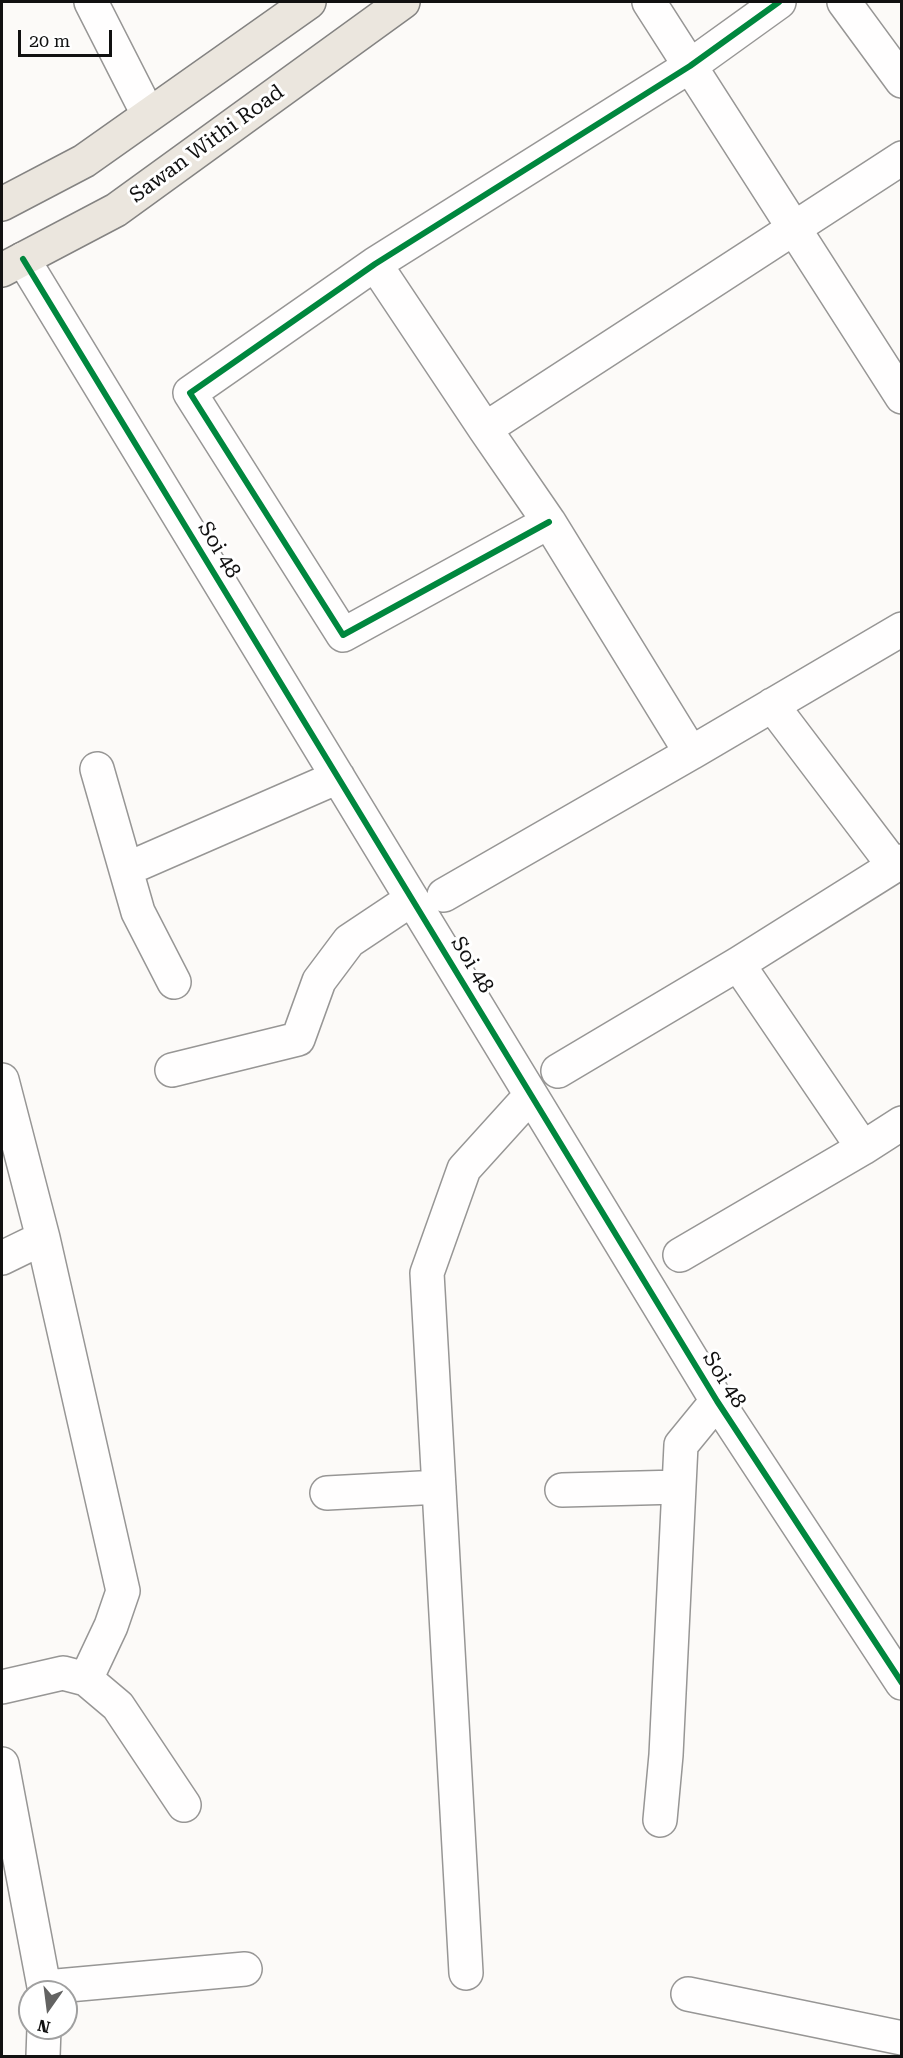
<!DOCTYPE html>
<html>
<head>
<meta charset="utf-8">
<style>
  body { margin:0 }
  #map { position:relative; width:903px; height:2058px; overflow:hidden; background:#fcfaf8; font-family:"Roboto Serif",serif }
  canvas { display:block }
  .frame { position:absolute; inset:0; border:3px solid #111; pointer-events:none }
  .north { position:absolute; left:18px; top:1980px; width:60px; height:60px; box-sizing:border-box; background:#fff; border:2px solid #a0a0a0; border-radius:50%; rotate:194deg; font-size:16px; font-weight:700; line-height:24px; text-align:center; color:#111 }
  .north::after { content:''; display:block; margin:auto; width:21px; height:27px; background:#636362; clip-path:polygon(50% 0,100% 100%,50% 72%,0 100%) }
  .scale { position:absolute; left:18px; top:30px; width:94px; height:27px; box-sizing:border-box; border:3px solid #111; border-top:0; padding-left:8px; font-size:18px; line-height:21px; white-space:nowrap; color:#111; -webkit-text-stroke:4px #fff; paint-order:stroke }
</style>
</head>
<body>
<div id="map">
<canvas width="903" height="2058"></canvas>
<div class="frame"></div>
<div class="north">N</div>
<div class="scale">20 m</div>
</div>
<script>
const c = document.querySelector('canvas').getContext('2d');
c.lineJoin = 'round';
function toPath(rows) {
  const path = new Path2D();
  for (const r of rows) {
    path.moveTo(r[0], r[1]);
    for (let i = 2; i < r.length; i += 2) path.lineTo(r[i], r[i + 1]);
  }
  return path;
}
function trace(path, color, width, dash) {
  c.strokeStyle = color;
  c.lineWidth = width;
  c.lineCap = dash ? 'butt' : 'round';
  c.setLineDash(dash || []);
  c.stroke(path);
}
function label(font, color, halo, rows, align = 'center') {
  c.font = font + ' "Roboto Serif",serif';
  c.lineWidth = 6;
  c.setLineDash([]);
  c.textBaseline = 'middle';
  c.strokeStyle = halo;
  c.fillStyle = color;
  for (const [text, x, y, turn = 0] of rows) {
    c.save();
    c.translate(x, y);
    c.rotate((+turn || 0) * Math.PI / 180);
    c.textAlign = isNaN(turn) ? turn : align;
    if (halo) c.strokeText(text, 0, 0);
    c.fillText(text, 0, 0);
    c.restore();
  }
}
const minor = toPath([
  [91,2,148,114],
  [649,2,902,397],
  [844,2,902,81],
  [23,259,717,1401,902,1683],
  [375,264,485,429,549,522,691,753,444,895],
  [485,429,902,158],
  [549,522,343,635,190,393,375,264,690,66,779,2],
  [772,705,894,866],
  [691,753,902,629],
  [97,769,138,912,174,982],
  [127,869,338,777],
  [738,964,863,1148],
  [172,1070,298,1039,319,981,349,941,412,899],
  [558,1071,738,964,902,861],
  [2,1080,43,1238,123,1591,111,1626,86,1679],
  [680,1255,863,1148,902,1123],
  [2,1258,43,1238],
  [562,1490,679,1487],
  [327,1493,439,1487],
  [2,1687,63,1673,86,1679,118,1706,184,1805],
  [2,1764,45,1992],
  [660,1820,666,1755,681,1445,717,1401],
  [466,1973,427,1273,464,1169,531,1095],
  [46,1987,245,1969],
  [688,1994,902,2038],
  [43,2056,44,2028]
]);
const major = toPath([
  [2,204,84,161,309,2],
  [2,270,116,210,403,2]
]);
trace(minor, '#979695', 36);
trace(major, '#848382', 36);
trace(minor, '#fffefe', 33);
trace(major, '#ebe6de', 33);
trace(toPath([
  [23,259,717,1401,902,1683],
  [549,522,343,635,190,393,375,264,690,66,779,2]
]), '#00873e', 6);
label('21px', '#111', '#fff', [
  ["Sawan Withi Road",207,144,-36],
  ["Soi 48",219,550,59],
  ["Soi 48",472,965,59],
  ["Soi 48",724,1380,58]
]);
</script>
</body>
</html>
